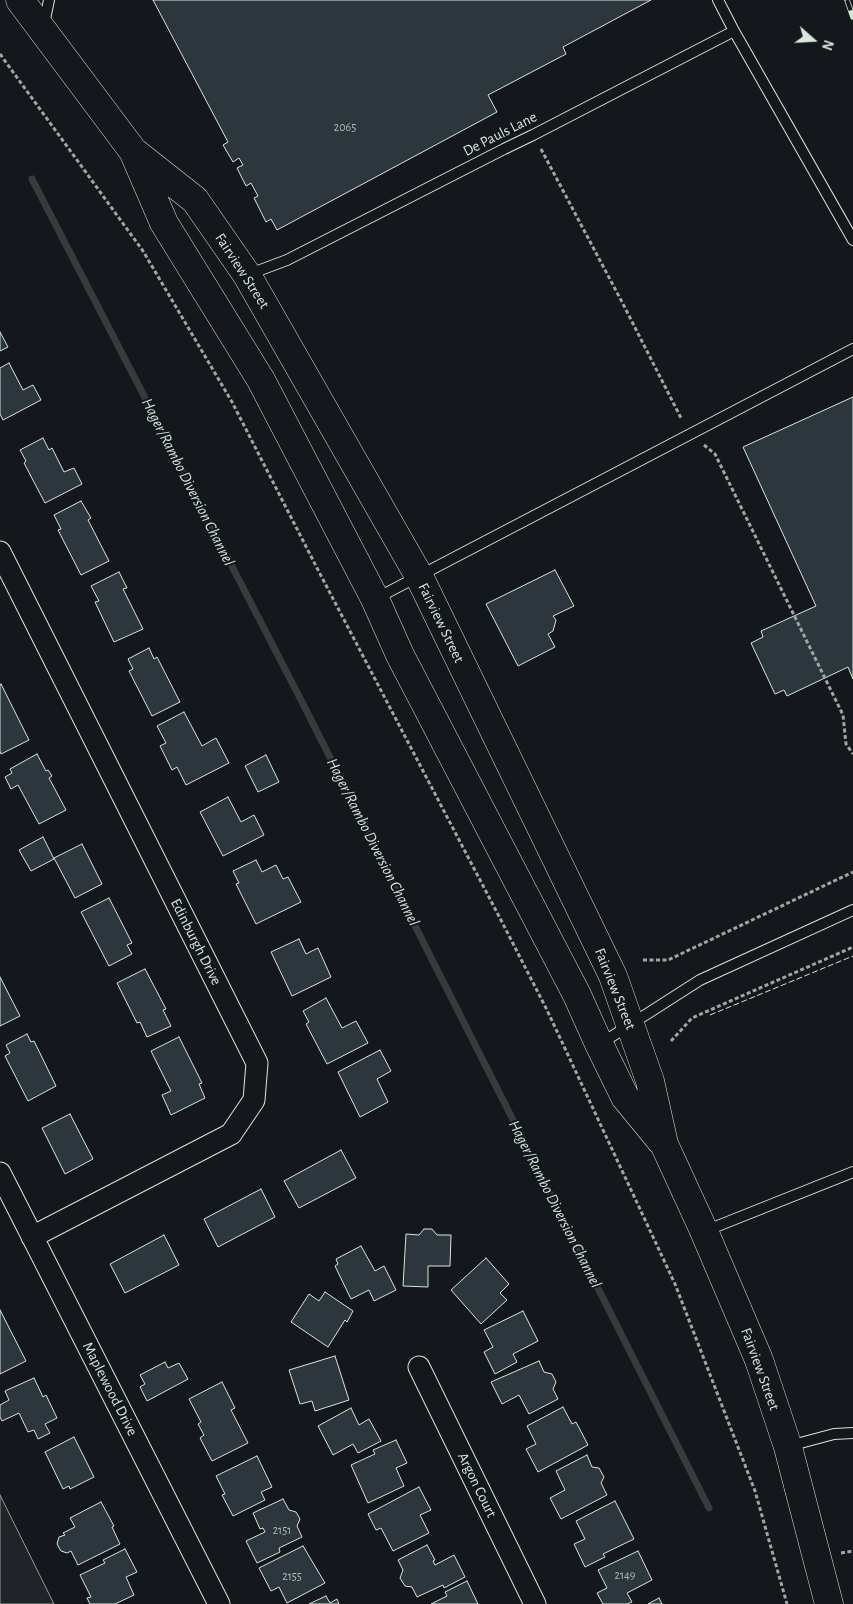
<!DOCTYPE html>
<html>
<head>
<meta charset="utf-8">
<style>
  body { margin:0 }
  #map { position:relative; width:853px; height:1604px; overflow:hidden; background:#14181c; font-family:"Alegreya Sans",sans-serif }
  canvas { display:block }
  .north { position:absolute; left:788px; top:15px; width:50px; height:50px; -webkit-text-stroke:4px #14181c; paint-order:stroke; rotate:109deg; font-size:14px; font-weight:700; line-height:20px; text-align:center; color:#d8e6dc }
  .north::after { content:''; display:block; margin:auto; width:18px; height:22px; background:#d8e6dc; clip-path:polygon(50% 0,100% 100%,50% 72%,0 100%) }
</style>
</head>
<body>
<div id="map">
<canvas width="853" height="1604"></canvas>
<div class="north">N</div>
</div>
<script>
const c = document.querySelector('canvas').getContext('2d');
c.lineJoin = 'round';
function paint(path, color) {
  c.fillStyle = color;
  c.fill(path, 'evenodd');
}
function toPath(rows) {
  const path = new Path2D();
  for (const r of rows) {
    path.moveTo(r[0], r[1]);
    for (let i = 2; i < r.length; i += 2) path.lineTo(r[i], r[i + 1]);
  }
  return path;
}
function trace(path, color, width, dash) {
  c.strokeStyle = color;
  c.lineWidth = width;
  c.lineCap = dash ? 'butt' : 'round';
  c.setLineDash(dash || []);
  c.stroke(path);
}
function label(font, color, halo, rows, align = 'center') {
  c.font = font + ' "Alegreya Sans",sans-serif';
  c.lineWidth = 4;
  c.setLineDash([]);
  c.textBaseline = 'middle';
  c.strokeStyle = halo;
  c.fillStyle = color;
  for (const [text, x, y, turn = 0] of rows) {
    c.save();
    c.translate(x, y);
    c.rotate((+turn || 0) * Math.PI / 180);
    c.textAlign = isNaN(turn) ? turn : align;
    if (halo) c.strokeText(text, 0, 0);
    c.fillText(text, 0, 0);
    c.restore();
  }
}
const green = toPath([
  [0,1495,54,1604,0,1604,0,1495]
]);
paint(green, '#202428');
trace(green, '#939e99', 1);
trace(toPath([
  [32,179,301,700,709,1508]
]), '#363b3e', 7);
const building = toPath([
  [153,0,651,0,563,47,566,54,488,95,497,112,277,230,271,219,266,222,254,198,258,196,251,183,246,186,237,168,243,165,239,158,233,162,223,145,228,142,153,0],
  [0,332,8,347,0,351,0,332],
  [9,363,23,390,33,385,41,400,3,420,0,414,0,368,9,363],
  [853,397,853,679,848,667,787,696,784,690,775,694,751,643,763,637,761,631,816,606,743,447,853,397],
  [43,438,49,450,52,448,64,472,74,468,82,484,45,503,24,463,26,461,20,450,43,438],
  [81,501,91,518,88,520,109,561,81,575,58,530,61,529,54,515,81,501],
  [555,570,574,606,553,616,556,620,553,631,548,634,555,647,518,666,486,604,555,570],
  [119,572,127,588,123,589,143,629,114,642,95,602,99,601,91,586,119,572],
  [149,648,154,659,157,657,180,702,152,716,129,671,133,669,128,659,149,648],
  [1,684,29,740,1,754,0,751,0,685,1,684],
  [184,712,202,746,216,738,229,763,186,785,177,767,172,770,160,746,166,743,157,726,184,712],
  [37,754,46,771,48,770,52,776,49,778,66,810,39,824,18,785,11,789,5,777,12,773,10,769,37,754],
  [266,755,279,782,258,792,245,766,266,755],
  [228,797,241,822,254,815,264,835,223,856,200,812,228,797],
  [43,837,54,859,31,871,19,850,43,837],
  [82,844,102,884,75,898,54,858,82,844],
  [256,860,262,872,276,865,283,879,288,877,301,902,256,924,236,884,239,883,233,871,256,860],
  [109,898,132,943,127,945,132,954,109,966,81,912,109,898],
  [299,939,306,954,318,948,331,977,292,996,271,952,299,939],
  [145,969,166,1009,163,1010,171,1026,147,1037,140,1022,137,1023,117,983,145,969],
  [0,977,20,1016,0,1026,0,977],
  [326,998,342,1028,356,1021,368,1043,327,1064,306,1024,309,1022,303,1011,326,998],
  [27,1034,31,1042,34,1041,56,1086,28,1101,5,1056,10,1053,6,1045,27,1034],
  [179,1037,202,1083,199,1084,205,1098,171,1115,162,1095,171,1091,151,1051,179,1037],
  [380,1050,391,1071,377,1079,388,1102,360,1117,338,1072,380,1050],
  [70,1114,93,1159,65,1174,42,1128,70,1114],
  [341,1150,356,1178,299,1208,284,1181,341,1150],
  [261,1189,275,1217,218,1247,204,1219,261,1189],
  [424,1229,432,1229,437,1235,451,1235,450,1266,428,1266,428,1287,403,1286,406,1234,419,1235,424,1229],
  [164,1235,179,1265,125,1293,110,1264,164,1235],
  [361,1246,375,1271,384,1266,396,1290,374,1301,369,1290,351,1299,335,1266,338,1264,336,1259,361,1246],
  [486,1258,509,1284,500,1293,507,1300,481,1324,451,1290,486,1258],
  [325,1292,353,1311,347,1322,345,1320,328,1347,291,1322,309,1294,319,1301,325,1292],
  [0,1310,26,1361,0,1374,0,1310],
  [523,1311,538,1341,513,1354,517,1362,495,1374,484,1352,493,1347,484,1330,523,1311],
  [335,1356,349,1400,315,1411,312,1401,300,1404,289,1370,335,1356],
  [539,1361,544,1372,552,1374,556,1382,553,1389,558,1399,529,1414,519,1395,502,1404,491,1382,539,1361],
  [165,1362,168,1368,179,1363,188,1379,147,1401,140,1387,145,1384,140,1375,165,1362],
  [34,1378,43,1397,46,1395,57,1418,45,1424,50,1433,38,1439,34,1430,28,1432,19,1413,2,1421,0,1417,0,1405,9,1400,5,1391,34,1378],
  [222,1382,235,1408,231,1410,248,1443,212,1461,200,1438,204,1435,198,1424,201,1422,189,1399,222,1382],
  [563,1407,572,1424,576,1422,588,1445,538,1472,526,1449,536,1444,527,1426,563,1407],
  [351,1408,359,1425,369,1419,381,1441,358,1453,353,1444,333,1455,318,1426,351,1408],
  [74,1437,94,1477,70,1489,69,1486,63,1489,45,1452,74,1437],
  [396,1440,407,1463,396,1468,404,1486,368,1503,351,1465,375,1454,373,1450,396,1440],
  [587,1455,592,1467,599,1468,604,1477,601,1483,607,1495,561,1519,550,1498,565,1490,556,1471,587,1455],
  [257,1456,272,1487,261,1492,265,1500,233,1516,222,1495,225,1494,216,1476,257,1456],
  [419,1487,431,1510,420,1515,429,1533,393,1551,381,1528,376,1530,368,1514,419,1487],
  [283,1499,289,1510,296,1512,300,1519,297,1526,302,1537,279,1548,280,1552,257,1563,246,1541,265,1532,263,1528,260,1529,253,1513,283,1499],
  [615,1501,634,1539,603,1554,605,1557,585,1567,574,1544,585,1539,576,1521,615,1501],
  [101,1502,114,1526,112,1527,120,1544,78,1565,71,1551,67,1553,61,1551,57,1544,59,1537,65,1535,63,1533,75,1527,70,1518,101,1502],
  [427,1545,435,1560,433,1561,435,1565,454,1555,465,1577,444,1588,443,1585,417,1597,412,1587,405,1586,400,1578,403,1570,398,1560,427,1545],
  [303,1546,325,1583,287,1603,279,1587,271,1591,259,1568,303,1546],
  [125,1549,137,1572,126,1577,134,1595,115,1604,90,1604,87,1598,91,1597,80,1575,105,1563,103,1560,125,1549],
  [638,1551,652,1580,627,1593,632,1602,627,1604,603,1604,597,1593,607,1588,598,1570,638,1551],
  [467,1581,478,1604,431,1604,447,1596,445,1592,467,1581],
  [326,1596,330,1603,337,1599,339,1604,309,1604,326,1596],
  [659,1598,662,1604,648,1604,659,1598]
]);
paint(building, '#2c363c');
trace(building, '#d8e6dc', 1);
const service = toPath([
  [44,24,49,0],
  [734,31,853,240],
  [247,275,287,260,504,149,533,135,734,31,718,0],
  [375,599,853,349],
  [600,1044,700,980,853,910],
  [705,1231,853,1172],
  [789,1446,834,1434,853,1433]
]);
const minor = toPath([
  [0,552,257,1063,254,1100,231,1134,32,1237],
  [0,1173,219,1604],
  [419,1367,535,1604]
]);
const secondary = toPath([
  [20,0,133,151,164,223,261,380,375,599,400,655,577,995,599,1044,625,1097,661,1141],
  [133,151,195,200,247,275,419,576,613,976,650,1081,664,1144,704,1231,759,1360,788,1447,829,1604]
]);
trace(service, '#d8e6dc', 12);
trace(minor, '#d8e6dc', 23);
trace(secondary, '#d8e6dc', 29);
trace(toPath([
  [0,54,143,251,232,402,317,568,503,924,547,1010,675,1284,755,1491,787,1604],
  [541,149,622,302,682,420],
  [704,445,715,454,843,715,846,744,853,754],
  [643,960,668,960,853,872],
  [671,1041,692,1018,853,947],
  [841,1553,853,1551]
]), '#9da8a2', 3, [4, 2.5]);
trace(service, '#14181c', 10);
trace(minor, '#14181c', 21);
trace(secondary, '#14181c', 28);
const rail = toPath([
  [847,0,853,17]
]);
trace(rail, '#d8e6dc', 5.5);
trace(rail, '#14181c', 4, [11]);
trace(toPath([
  [710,1015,853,956]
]), '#d8e6dc', 1, [6, 2.5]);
label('12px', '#adbab4', null, [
  ["2065",345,127],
  ["2151",282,1530],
  ["2149",625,1575],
  ["2155",292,1576]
]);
label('15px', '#d8e6dc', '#14181c', [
  ["De Pauls Lane",500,134,-27],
  ["Fairview Street",242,271,57],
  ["Fairview Street",441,623,64],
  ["Edinburgh Drive",196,942,63],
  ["Fairview Street",615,989,68],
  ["Fairview Street",760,1369,70],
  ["Maplewood Drive",110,1389,63],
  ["Argon Court",477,1485,64]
]);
label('italic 16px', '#d8e6dc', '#14181c', [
  ["Hager/Rambo Diversion Channel",188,482,63],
  ["Hager/Rambo Diversion Channel",373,842,63],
  ["Hager/Rambo Diversion Channel",555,1204,63]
]);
</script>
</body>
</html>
